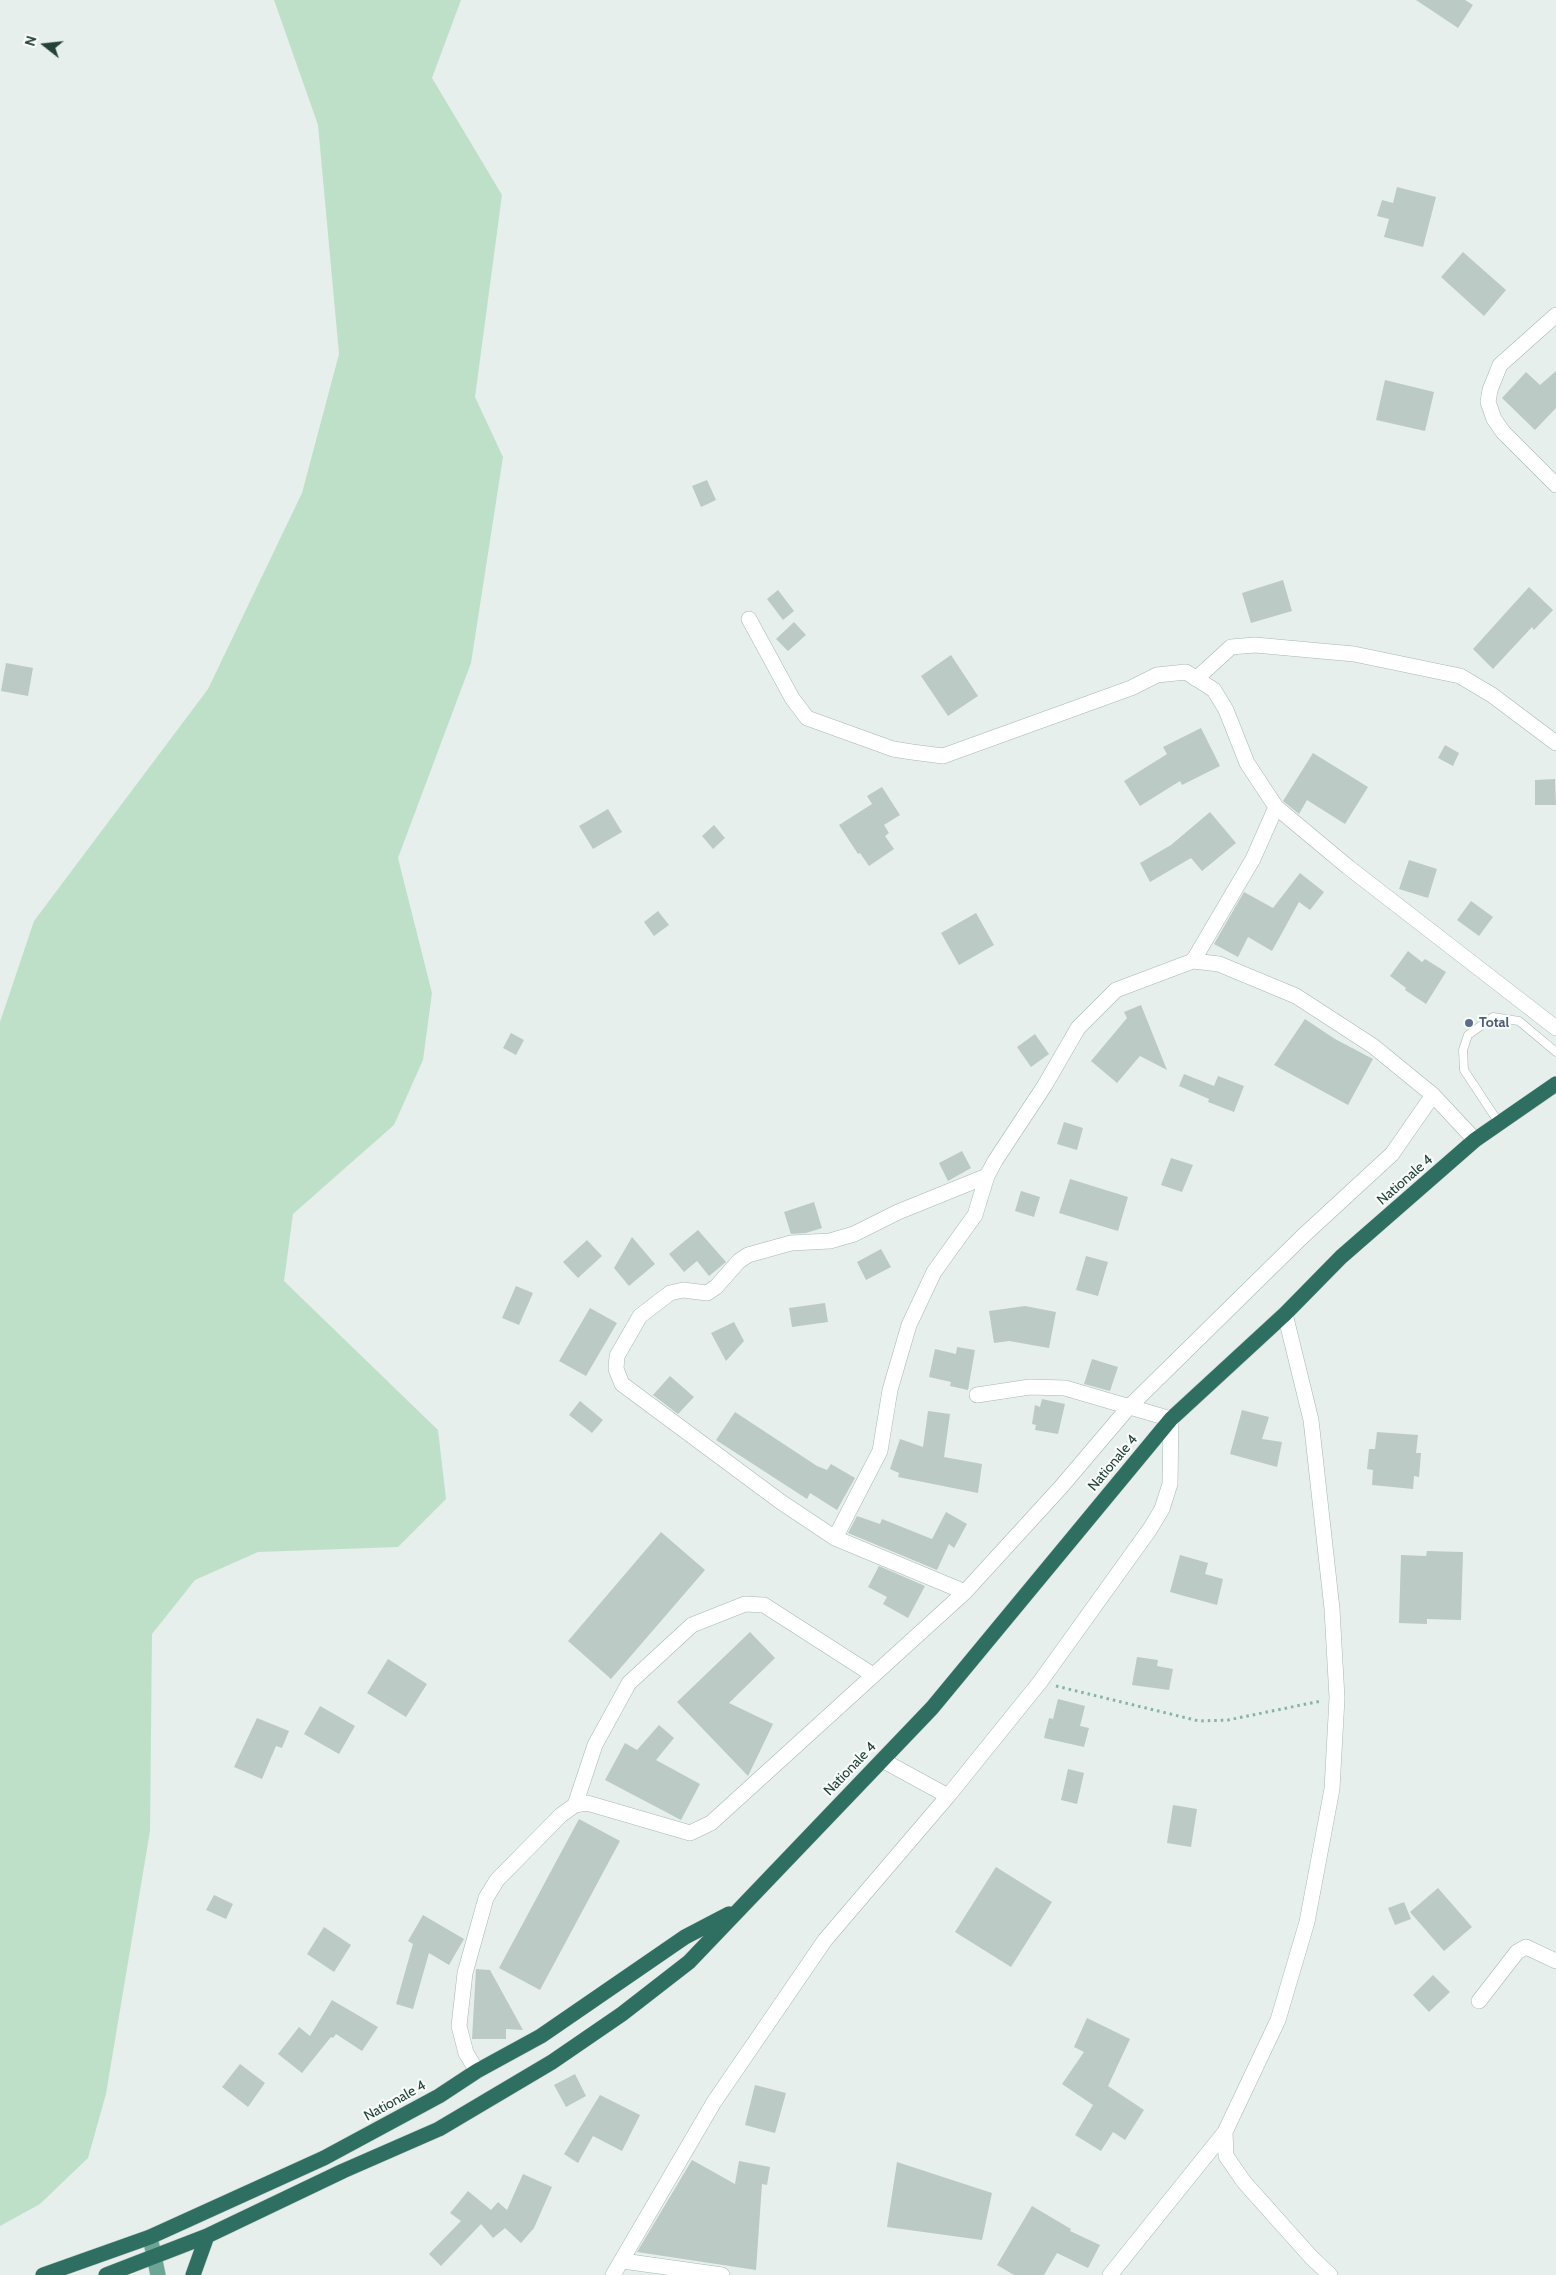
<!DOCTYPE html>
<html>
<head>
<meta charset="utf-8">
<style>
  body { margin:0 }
  #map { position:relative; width:1556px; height:2275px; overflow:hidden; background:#e6efeb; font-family:Cabin,sans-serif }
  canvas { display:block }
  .north { position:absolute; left:20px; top:20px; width:50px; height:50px; -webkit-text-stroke:4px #f7fbf9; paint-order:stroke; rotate:286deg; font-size:14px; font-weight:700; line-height:20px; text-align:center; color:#24423a }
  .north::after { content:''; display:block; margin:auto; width:18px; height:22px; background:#24423a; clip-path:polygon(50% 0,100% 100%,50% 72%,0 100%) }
</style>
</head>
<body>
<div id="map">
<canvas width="1556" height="2275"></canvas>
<div class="north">N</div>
</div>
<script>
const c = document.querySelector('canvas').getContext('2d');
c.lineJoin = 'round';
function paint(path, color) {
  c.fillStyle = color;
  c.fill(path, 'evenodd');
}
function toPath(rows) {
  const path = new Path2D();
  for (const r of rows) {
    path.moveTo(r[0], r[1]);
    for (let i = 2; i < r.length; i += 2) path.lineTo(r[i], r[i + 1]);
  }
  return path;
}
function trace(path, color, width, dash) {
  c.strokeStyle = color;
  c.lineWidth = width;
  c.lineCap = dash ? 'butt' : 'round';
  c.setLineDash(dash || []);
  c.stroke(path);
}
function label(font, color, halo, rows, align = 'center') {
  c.font = font + ' Cabin,sans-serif';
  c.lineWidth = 4.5;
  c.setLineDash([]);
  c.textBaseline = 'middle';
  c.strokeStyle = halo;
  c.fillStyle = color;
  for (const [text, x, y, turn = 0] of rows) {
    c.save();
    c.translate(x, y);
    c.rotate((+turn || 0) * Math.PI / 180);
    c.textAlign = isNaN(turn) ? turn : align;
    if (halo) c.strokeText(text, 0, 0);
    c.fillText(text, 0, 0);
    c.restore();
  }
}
paint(toPath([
  [274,0,461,0,432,78,502,195,475,397,503,457,471,663,398,858,432,993,423,1060,394,1125,293,1214,284,1281,438,1430,446,1499,398,1547,258,1552,195,1580,152,1634,150,1831,106,2094,88,2158,40,2204,0,2226,0,1022,34,921,208,689,302,493,339,354,318,125]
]), '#bfe0c8');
paint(toPath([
  [1416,0,1465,0,1473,5,1458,28],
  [1397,187,1436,197,1423,247,1384,237,1389,219,1377,216,1382,200,1393,203],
  [1463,252,1506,290,1484,316,1441,277],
  [1556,371,1556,408,1535,430,1502,398,1526,372,1540,385],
  [1385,380,1434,392,1425,431,1376,420],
  [707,480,716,500,701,507,692,486],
  [1283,580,1292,611,1251,623,1242,593],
  [1529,587,1553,610,1534,630,1532,627,1493,669,1473,649],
  [778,590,794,611,783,620,767,599],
  [794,622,806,635,788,651,776,639],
  [951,655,978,696,948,716,921,676],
  [6,663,33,668,28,696,1,691],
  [1201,728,1220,766,1182,785,1180,781,1140,806,1124,781,1167,754,1163,747],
  [1445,745,1459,753,1453,766,1438,758],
  [1313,753,1368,787,1345,824,1307,800,1299,814,1283,801],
  [1555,779,1556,805,1535,805,1535,780],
  [882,787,900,815,884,825,889,833,885,836,894,849,869,866,860,853,858,854,839,825,872,804,867,796],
  [608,809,622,832,593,849,579,826],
  [1210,812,1236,843,1202,871,1191,858,1150,882,1140,863,1171,845],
  [714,825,725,838,713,849,702,836],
  [1409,860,1437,869,1428,898,1399,889],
  [1300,873,1324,892,1310,910,1299,902,1272,951,1248,937,1238,957,1214,944,1244,892,1273,908],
  [1471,901,1493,917,1479,936,1457,920],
  [658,911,669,925,654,936,644,922],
  [976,913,994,945,959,965,941,933],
  [1408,951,1422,962,1425,959,1446,972,1426,1004,1405,990,1406,988,1390,976],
  [1141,1005,1167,1070,1140,1056,1117,1083,1091,1061,1127,1018,1124,1012],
  [1305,1019,1335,1039,1373,1059,1348,1105,1274,1065],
  [511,1033,524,1040,516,1055,503,1048],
  [1035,1034,1049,1054,1031,1067,1017,1047],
  [1184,1074,1214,1086,1218,1076,1244,1086,1234,1112,1208,1102,1209,1099,1179,1086],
  [1064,1122,1083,1128,1077,1150,1057,1144],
  [962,1151,971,1168,948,1181,939,1163],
  [1171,1158,1193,1165,1182,1192,1161,1185],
  [1070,1179,1128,1197,1118,1231,1059,1213],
  [1021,1191,1040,1197,1034,1217,1015,1211],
  [814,1202,822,1228,806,1233,791,1234,784,1212],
  [698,1230,726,1262,709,1276,697,1261,684,1272,669,1254],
  [632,1237,655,1264,629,1286,614,1268],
  [587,1240,602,1256,578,1278,563,1262],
  [881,1249,891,1267,866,1280,857,1262],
  [1086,1256,1108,1262,1098,1296,1076,1290],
  [516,1286,533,1293,519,1325,502,1318],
  [825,1303,828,1322,792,1327,789,1308],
  [1025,1306,1056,1312,1049,1348,1009,1341,994,1343,989,1311],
  [590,1308,617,1323,586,1376,559,1361],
  [734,1322,744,1341,726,1361,711,1333],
  [957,1347,975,1350,968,1390,950,1386,951,1382,929,1377,935,1349,956,1354],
  [1092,1359,1118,1367,1110,1391,1084,1384],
  [670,1376,694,1397,678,1414,653,1395],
  [1042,1399,1065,1404,1058,1434,1035,1430,1036,1425,1032,1424,1035,1405,1040,1407],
  [580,1401,603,1420,592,1433,569,1415],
  [1242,1410,1269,1417,1262,1439,1282,1442,1277,1467,1230,1454],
  [928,1411,950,1414,944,1457,982,1464,978,1493,898,1477,899,1473,890,1469,900,1439,923,1447],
  [735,1412,817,1466,827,1470,831,1464,855,1478,837,1510,810,1493,807,1499,716,1440],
  [1377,1432,1418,1435,1416,1453,1421,1453,1419,1477,1414,1476,1413,1489,1372,1485,1373,1470,1367,1469,1369,1449,1375,1449],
  [946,1512,967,1524,954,1548,949,1544,937,1570,848,1533,857,1516,880,1524,882,1519,932,1539],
  [661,1532,705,1570,611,1679,568,1641],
  [1427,1551,1463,1552,1461,1620,1427,1619,1427,1624,1399,1623,1401,1555,1426,1556],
  [1180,1555,1208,1563,1205,1574,1223,1579,1217,1605,1170,1592],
  [879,1566,925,1586,908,1618,883,1604,887,1597,868,1587],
  [750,1632,775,1658,729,1703,773,1724,748,1776,677,1702],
  [1137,1657,1158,1660,1157,1666,1173,1669,1169,1690,1132,1685],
  [388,1659,427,1684,406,1717,367,1693],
  [1058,1699,1085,1706,1080,1726,1089,1728,1084,1747,1044,1738,1049,1718,1053,1719],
  [320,1706,355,1726,339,1754,304,1734],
  [257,1718,289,1731,282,1748,276,1746,262,1779,234,1767],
  [659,1725,674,1738,656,1760,700,1784,681,1820,605,1780,625,1743,637,1750],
  [1068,1769,1084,1773,1077,1804,1061,1800],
  [1173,1805,1197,1809,1191,1847,1167,1843],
  [579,1819,620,1841,540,1990,499,1968],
  [996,1867,1052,1902,1011,1967,955,1932],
  [1438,1888,1472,1927,1444,1951,1410,1912],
  [214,1895,233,1904,226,1919,206,1910],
  [1404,1902,1411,1919,1395,1925,1388,1908],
  [423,1915,464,1939,449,1965,429,1953,413,2009,396,2004,413,1944,408,1941],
  [324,1927,351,1945,334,1972,307,1954],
  [476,1969,490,1970,523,2030,506,2029,506,2039,472,2039],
  [1433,1975,1450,1992,1429,2012,1413,1995],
  [332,2000,378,2027,362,2051,336,2034,333,2038,331,2037,302,2073,278,2054,299,2027,310,2036],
  [1087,2018,1130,2039,1108,2086,1144,2110,1125,2140,1113,2132,1101,2151,1075,2135,1093,2105,1062,2084,1084,2052,1074,2047],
  [240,2064,265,2083,248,2107,222,2087],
  [575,2074,586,2096,566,2107,554,2085],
  [755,2085,786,2093,775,2133,745,2125],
  [600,2095,640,2115,622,2151,593,2136,578,2163,564,2154],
  [692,2160,735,2184,739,2161,770,2167,767,2185,762,2184,756,2270,637,2252],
  [897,2162,992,2193,982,2240,887,2227],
  [523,2174,552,2187,534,2228,521,2243,505,2228,493,2238,481,2224,441,2266,429,2254,461,2221,450,2213,468,2191,491,2210,498,2202,507,2210],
  [1032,2206,1071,2229,1070,2231,1100,2245,1088,2268,1057,2253,1044,2275,1014,2275,997,2265]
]), '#bbcac4');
const lane = toPath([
  [1499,1123,1464,1070,1463,1050,1468,1035,1493,1017,1519,1021,1556,1052]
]);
const street = toPath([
  [1556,315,1500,365,1490,390,1488,402,1494,419,1503,432,1556,485],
  [749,619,792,698,807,718,893,749,912,752,943,756,1131,688,1157,675,1186,672,1214,690,1226,710,1247,763,1276,807,1348,867,1556,1028],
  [1196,679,1231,647,1255,645,1354,654,1460,676,1492,695,1556,743],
  [1193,961,1253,859,1276,807],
  [1285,1314,1311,1420,1332,1609,1337,1698,1332,1789,1307,1922,1278,2020,1225,2132,1226,2156,1244,2182,1311,2257,1330,2275],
  [835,1538,880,1451,890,1390,909,1325,934,1272,975,1215,987,1176,995,1161,1045,1085,1078,1028,1116,990,1193,961,1219,964,1296,996,1373,1046,1433,1095,1475,1140],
  [965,1592,835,1538,781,1502,622,1384,616,1369,617,1356,640,1316,670,1293,683,1290,707,1293,716,1287,739,1261,748,1255,791,1243,830,1241,854,1234,898,1212,987,1176],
  [882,1760,948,1796],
  [575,1805,595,1745,629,1683,692,1625,745,1604,764,1605,873,1675],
  [1479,2001,1517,1952,1526,1947,1556,1961],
  [477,2071,466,2053,459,2026,465,1973,486,1898,497,1880,561,1815,575,1805,587,1803,690,1833,711,1823,965,1592,1061,1487,1129,1407,1303,1236,1392,1154,1433,1095],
  [623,2261,722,2275],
  [613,2275,714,2102,825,1940,948,1796,1040,1682,1150,1529,1162,1509,1170,1484,1171,1419,1065,1388,1030,1387,977,1395],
  [1110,2275,1225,2132]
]);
const primary = toPath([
  [150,2237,158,2275]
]);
const highway = toPath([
  [43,2275,150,2237,324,2158,439,2096,477,2071,541,2036,685,1937,729,1914],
  [106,2275,207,2236,343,2171,439,2129,552,2062,622,2014,689,1962,932,1708,1171,1419,1285,1314,1341,1257,1475,1140,1556,1084],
  [193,2275,207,2236]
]);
trace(lane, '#a8b8b2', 9);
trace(street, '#a8b8b2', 16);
trace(primary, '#c2cac8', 16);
trace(highway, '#c2cac8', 16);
trace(toPath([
  [1056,1686,1199,1721,1228,1720,1321,1701]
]), '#86b3a5', 3, [2.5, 4]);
trace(lane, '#fff', 8);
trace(street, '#fff', 15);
trace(primary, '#6aa596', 15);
trace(highway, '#2f6f62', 15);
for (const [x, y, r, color] of [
  [1469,1023,5,"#5c6f8a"]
]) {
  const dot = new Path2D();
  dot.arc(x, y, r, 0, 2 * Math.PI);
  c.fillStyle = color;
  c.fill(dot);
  trace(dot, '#f7fbf9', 2);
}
label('bold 14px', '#4e5e75', '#f7fbf9', [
  ["Total",1479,1023]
], 'left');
label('14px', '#24423a', '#f7fbf9', [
  ["Nationale 4",1405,1180,-41],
  ["Nationale 4",1113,1463,-50],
  ["Nationale 4",850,1769,-46],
  ["Nationale 4",395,2101,-29]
]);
</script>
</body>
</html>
